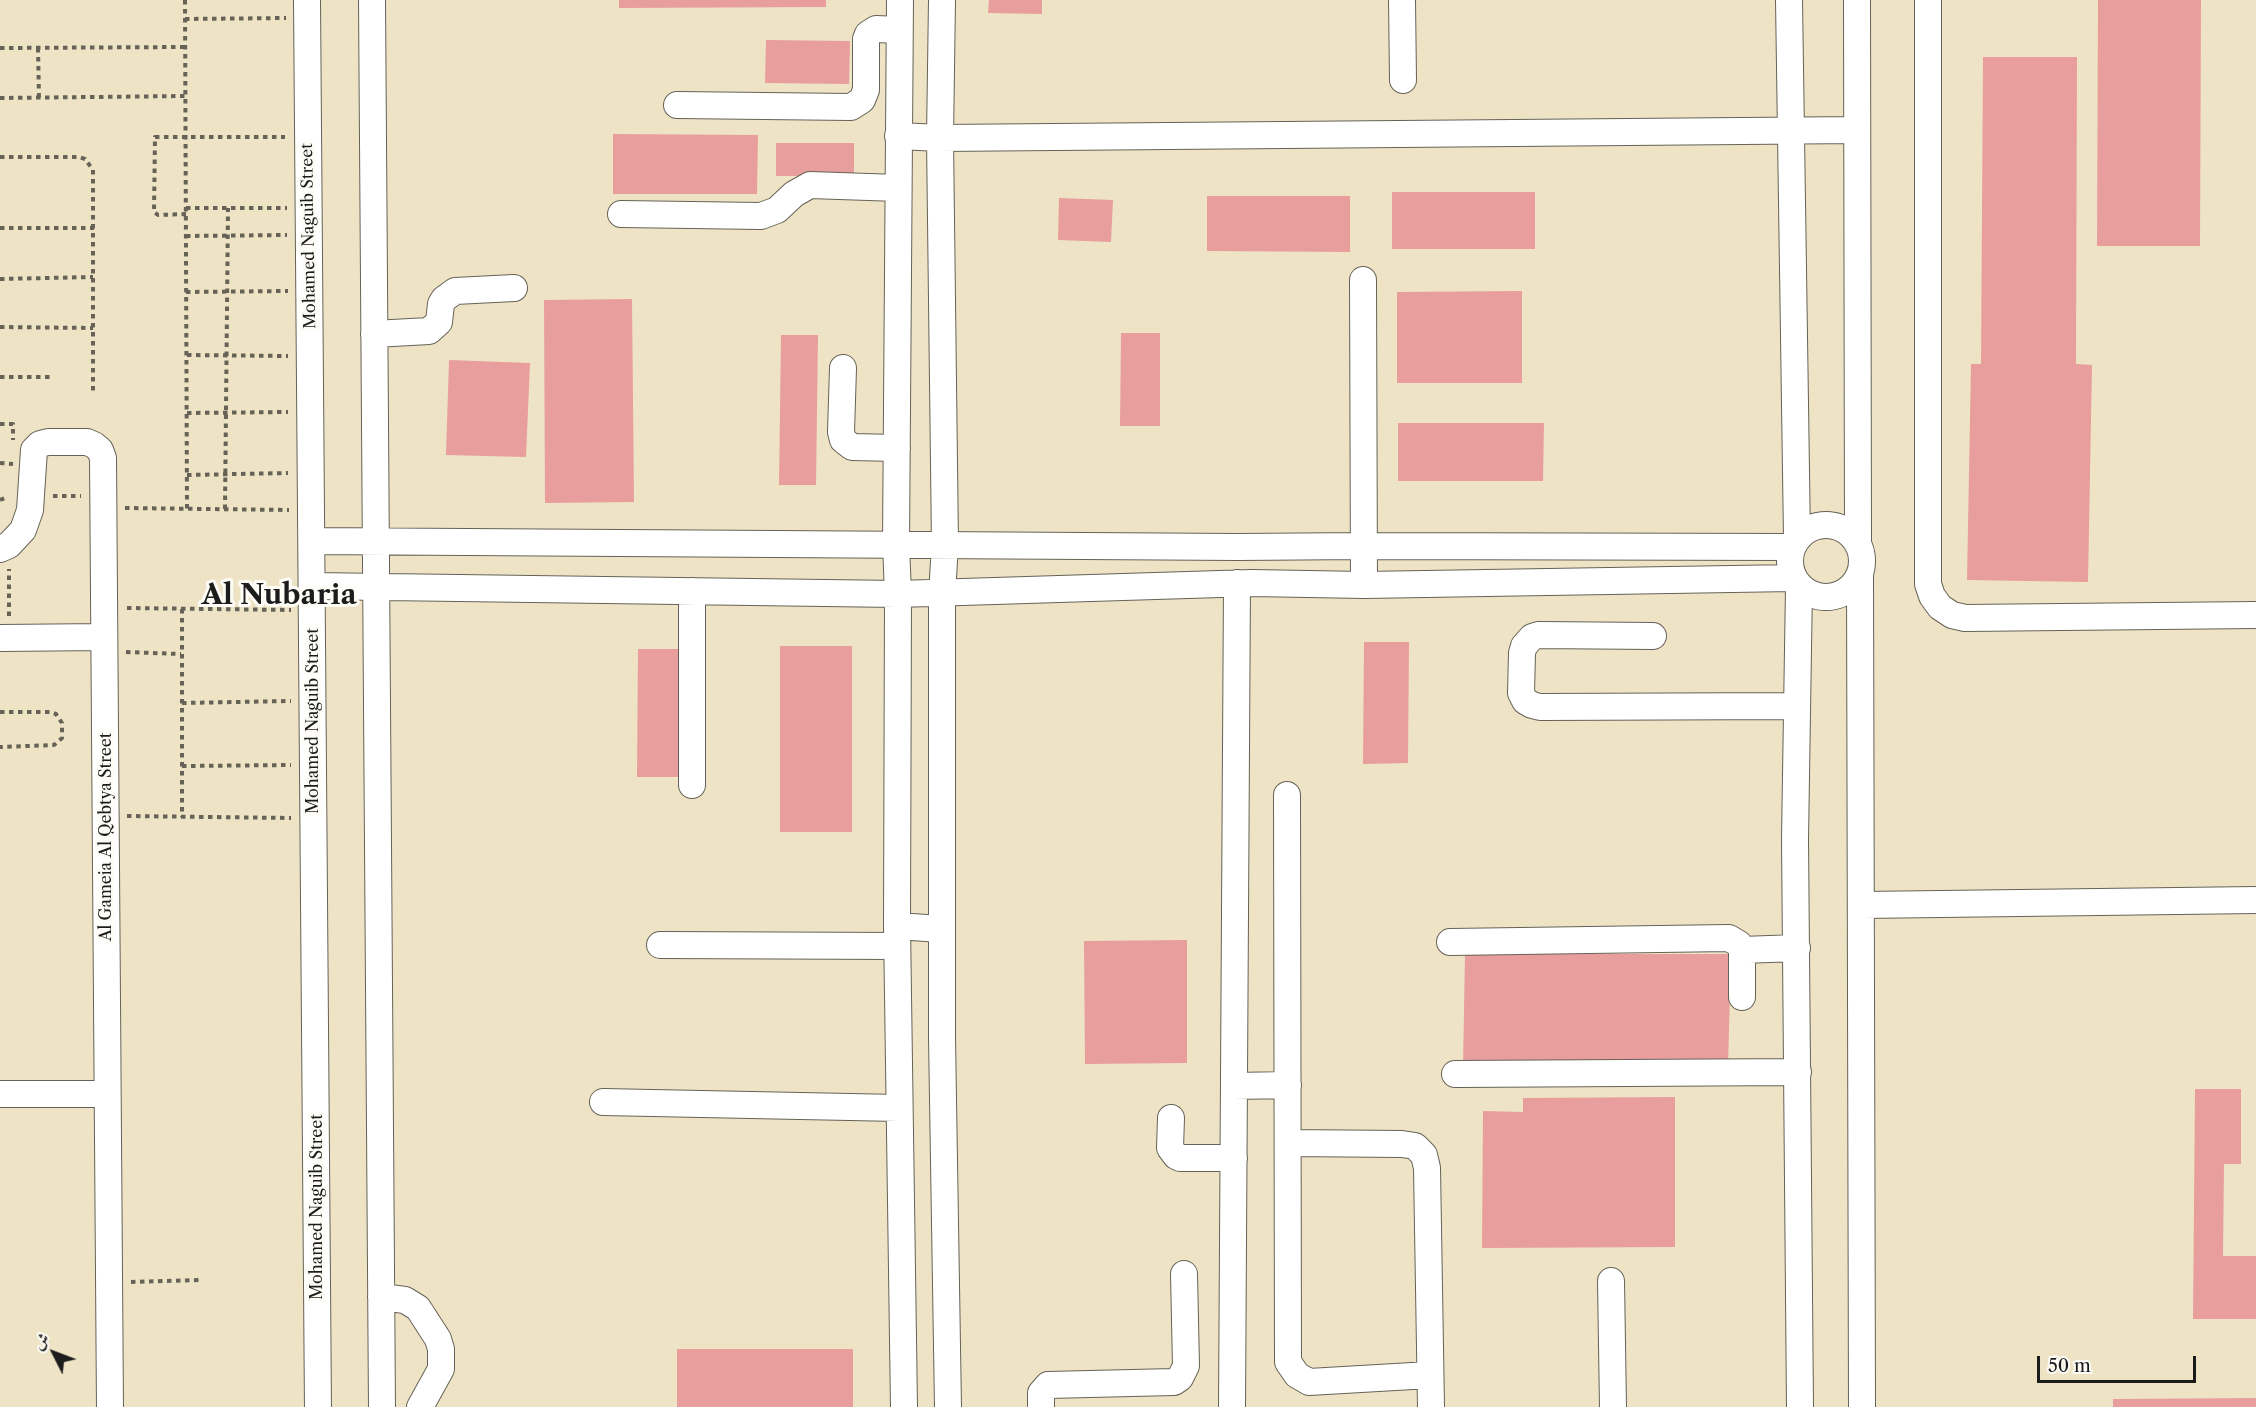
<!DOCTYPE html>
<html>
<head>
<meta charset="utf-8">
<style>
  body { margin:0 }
  #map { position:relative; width:2256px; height:1407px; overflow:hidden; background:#eee4c5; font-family:"Libre Caslon Text",Amiri,serif }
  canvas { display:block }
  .north { position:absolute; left:24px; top:1323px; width:60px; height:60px; -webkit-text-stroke:4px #fdfcf7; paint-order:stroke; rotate:312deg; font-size:16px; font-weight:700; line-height:24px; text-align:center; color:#1c1c1c }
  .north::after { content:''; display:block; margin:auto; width:21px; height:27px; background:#1c1c1c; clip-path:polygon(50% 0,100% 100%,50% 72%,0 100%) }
  .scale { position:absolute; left:2037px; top:1356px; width:159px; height:27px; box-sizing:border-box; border:3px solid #1c1c1c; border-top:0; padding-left:8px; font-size:18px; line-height:21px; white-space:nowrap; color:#1c1c1c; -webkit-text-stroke:4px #fdfcf7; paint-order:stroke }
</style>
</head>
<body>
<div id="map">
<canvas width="2256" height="1407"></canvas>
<div class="north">ش</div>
<div class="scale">50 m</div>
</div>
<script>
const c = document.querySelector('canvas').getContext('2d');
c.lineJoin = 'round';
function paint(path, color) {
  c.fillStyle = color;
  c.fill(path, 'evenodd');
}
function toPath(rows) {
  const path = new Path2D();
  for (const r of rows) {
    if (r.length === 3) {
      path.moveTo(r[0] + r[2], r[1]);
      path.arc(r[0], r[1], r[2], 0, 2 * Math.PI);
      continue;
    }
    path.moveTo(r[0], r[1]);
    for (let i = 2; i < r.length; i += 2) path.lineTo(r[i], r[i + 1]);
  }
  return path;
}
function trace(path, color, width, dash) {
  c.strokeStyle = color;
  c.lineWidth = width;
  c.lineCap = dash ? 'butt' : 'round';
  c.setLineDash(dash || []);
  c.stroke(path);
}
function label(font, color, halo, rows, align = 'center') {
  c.font = font + ' "Libre Caslon Text",serif';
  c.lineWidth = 6;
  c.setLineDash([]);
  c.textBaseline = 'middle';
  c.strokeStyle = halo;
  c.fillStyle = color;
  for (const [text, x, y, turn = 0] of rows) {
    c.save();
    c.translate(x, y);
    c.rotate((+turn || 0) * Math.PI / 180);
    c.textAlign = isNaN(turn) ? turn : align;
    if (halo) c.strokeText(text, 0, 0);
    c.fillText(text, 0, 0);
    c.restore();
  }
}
paint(toPath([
  [619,0,826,0,826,7,619,8],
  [989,0,1042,0,1042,14,988,13],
  [2098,0,2201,0,2200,246,2097,246],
  [766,40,850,41,849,84,765,83],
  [1983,57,2077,57,2076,364,2092,365,2088,582,1967,580,1971,364,1981,364],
  [613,134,758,135,757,194,613,194],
  [776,143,854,143,854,176,776,176],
  [1392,192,1535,192,1535,249,1392,249],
  [1207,196,1350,196,1350,252,1207,251],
  [1059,198,1113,200,1111,242,1058,240],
  [1522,291,1522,383,1397,383,1397,292],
  [632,299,634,502,545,503,544,300],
  [1121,333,1160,333,1160,426,1120,426],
  [781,335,818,335,816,485,779,485],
  [449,360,530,363,526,457,446,455],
  [1398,423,1544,423,1543,481,1398,481],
  [1364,642,1409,642,1408,763,1363,764],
  [780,646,852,646,852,832,780,832],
  [638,649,678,649,678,777,637,777],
  [1187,940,1187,1063,1085,1064,1084,941],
  [1465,954,1731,954,1728,1066,1463,1067],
  [2195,1089,2241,1089,2241,1164,2224,1164,2223,1256,2256,1256,2256,1319,2193,1319],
  [1675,1097,1675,1247,1482,1248,1483,1111,1523,1112,1523,1098],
  [677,1349,853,1349,853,1407,677,1407],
  [2256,1398,2256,1407,2113,1407,2113,1399]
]), '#e89e9d');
const minor = toPath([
  [307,0,318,1407],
  [372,0,382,1407],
  [900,0,896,544,898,594,897,926,904,1407],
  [942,0,940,138,945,545,942,594,942,1037,948,1407],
  [1402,0,1403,80],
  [1789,0,1797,538],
  [1857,0,1858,545],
  [1928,0,1928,584,1932,596,1940,607,1952,615,1965,618,2256,615],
  [677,105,851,107,862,100,866,90,866,39,868,34,876,29,899,30],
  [898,136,940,138,1857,130],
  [621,214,761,216,777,210,794,194,810,185,898,188],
  [1363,280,1364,585],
  [374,334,429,331,439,322,441,304,444,299,455,291,514,288],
  [843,368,841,432,843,440,852,447,897,448],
  [1826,561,36],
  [312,541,1238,547,1363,546,1792,547],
  [0,549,9,545,23,530,30,510,34,450,40,444,48,442,87,442,94,445,100,450,103,458,110,1407],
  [1860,575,1862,1407],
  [312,586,898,594,1252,583,1364,585,1793,578],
  [1799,586,1795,839,1800,1407],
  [692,591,692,785],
  [1653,636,1538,635,1532,637,1524,646,1522,653,1521,693,1525,701,1532,705,1540,707,1796,706],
  [0,638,104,637],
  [1287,795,1288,1362,1297,1375,1309,1382,1430,1375],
  [1862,905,2256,900],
  [897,926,941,929],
  [1450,942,1729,938,1739,944,1742,950,1742,997],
  [660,945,897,946],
  [1742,950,1797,948],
  [1455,1074,1798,1072],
  [1234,1086,1288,1085],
  [0,1094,107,1094],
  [603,1102,899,1108],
  [1171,1118,1170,1148,1176,1156,1180,1158,1234,1158],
  [1288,1143,1402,1144,1415,1146,1424,1155,1427,1168,1431,1407],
  [1611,1281,1613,1407],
  [381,1297,405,1300,418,1308,438,1339,441,1349,441,1369,420,1407],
  [1041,1407,1041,1393,1048,1385,1174,1382,1180,1378,1186,1366,1184,1274],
  [1232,1407,1237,583]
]);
trace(minor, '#666257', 28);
trace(toPath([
  [185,0,187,509],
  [185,19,286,18],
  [0,48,185,47],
  [38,48,39,98],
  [0,98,185,96],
  [0,157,79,157,85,159,93,170,93,395],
  [186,208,287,208],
  [186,214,158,215,154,212,155,137,285,137],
  [0,228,94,228],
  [186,236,287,235],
  [0,279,93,277],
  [186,292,288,291],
  [0,327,93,328],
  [187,355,288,356],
  [0,377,51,377],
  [187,413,288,412],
  [0,424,13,424,13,440],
  [0,463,13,464],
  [187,475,288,473],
  [53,496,81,496],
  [0,500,8,497],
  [125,508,289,510],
  [225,509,228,208],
  [127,608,291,610],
  [182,609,182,817],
  [9,616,9,569],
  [126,652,181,654],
  [182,703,291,701],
  [0,712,50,712,56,714,62,723,62,738,54,745,0,747],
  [182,766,291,765],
  [127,816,291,818],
  [131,1282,200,1280]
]), '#666257', 4, [4.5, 4.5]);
trace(minor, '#fff', 26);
label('16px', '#1c1c1c', '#fdfcf7', [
  ["Mohamed Naguib Street",309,236,-91],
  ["Mohamed Naguib Street",313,721,-90],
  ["Al Gameia Al Qebtya Street",106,837,-90],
  ["Mohamed Naguib Street",317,1207,-90]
]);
label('bold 28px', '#1c1c1c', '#fdfcf7', [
  ["Al Nubaria",279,596]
]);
</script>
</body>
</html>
